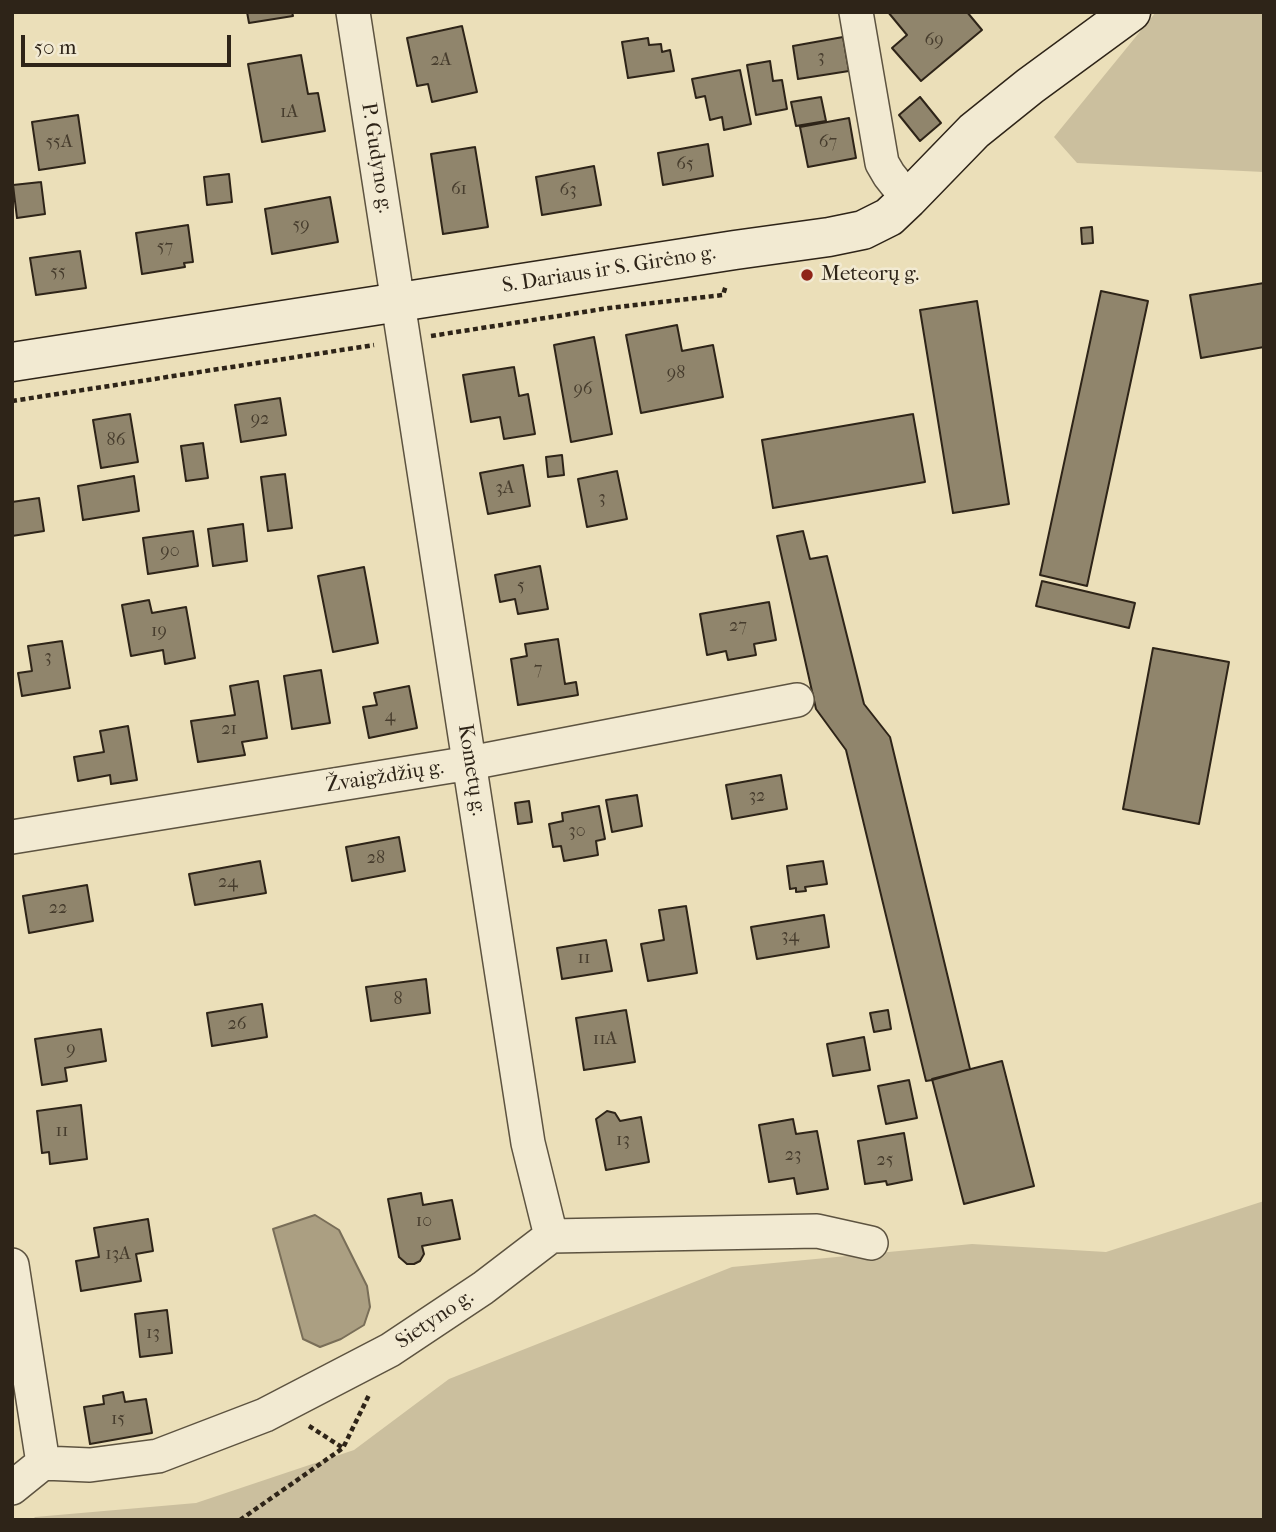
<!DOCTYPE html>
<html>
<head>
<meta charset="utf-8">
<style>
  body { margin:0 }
  #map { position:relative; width:1276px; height:1532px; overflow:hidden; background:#ebdfb9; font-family:"IM FELL French Canon",serif }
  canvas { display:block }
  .frame { position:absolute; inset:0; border:14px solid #2e2418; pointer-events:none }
  .scale { position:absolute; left:21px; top:35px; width:210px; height:32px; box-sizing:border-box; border:4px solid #2e2418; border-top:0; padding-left:9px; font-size:21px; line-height:24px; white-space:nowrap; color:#2e2418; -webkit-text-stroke:5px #f2ead2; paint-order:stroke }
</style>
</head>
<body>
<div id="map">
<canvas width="1276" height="1532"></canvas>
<div class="frame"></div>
<div class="scale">50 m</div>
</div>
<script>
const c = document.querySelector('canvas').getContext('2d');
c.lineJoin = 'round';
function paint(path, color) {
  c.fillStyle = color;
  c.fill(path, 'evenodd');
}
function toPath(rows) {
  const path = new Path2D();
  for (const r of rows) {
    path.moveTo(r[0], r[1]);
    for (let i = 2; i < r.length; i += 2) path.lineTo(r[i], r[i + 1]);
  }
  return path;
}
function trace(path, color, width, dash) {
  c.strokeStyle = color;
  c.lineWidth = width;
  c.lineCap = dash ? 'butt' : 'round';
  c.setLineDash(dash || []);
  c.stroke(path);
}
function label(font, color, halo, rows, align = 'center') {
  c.font = font + ' "IM FELL French Canon",serif';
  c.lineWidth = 5;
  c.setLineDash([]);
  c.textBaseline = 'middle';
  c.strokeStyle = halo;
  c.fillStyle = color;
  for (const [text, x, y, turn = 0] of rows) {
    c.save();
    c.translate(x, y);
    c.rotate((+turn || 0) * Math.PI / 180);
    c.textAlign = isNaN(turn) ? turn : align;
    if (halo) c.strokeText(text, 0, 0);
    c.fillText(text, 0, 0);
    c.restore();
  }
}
paint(toPath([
  [1156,12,1264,12,1264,172,1077,163,1054,137],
  [1264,1201,1264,1520,32,1520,35,1517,196,1503,354,1450,449,1379,732,1267,972,1244,1106,1252]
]), '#cbbf9e');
const water = toPath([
  [315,1215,339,1230,367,1286,370,1307,364,1325,341,1339,320,1347,303,1339,273,1229,315,1215]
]);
paint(water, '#ab9f82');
trace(water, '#796e58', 2);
const building = toPath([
  [247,12,292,12,293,16,249,23,247,12],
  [888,12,967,12,982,30,921,81,892,48,907,35,888,12],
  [462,26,477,92,432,102,428,84,417,86,407,38,462,26],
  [843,37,849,71,798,79,793,46,843,37],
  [648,38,649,45,661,44,662,52,670,50,674,71,628,78,622,42,648,38],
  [301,55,308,94,318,93,325,131,262,142,248,64,301,55],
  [770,61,773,81,782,80,787,109,756,115,747,65,770,61],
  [740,70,751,124,724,130,722,117,710,120,705,96,696,98,692,79,740,70],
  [821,97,826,121,796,126,791,102,821,97],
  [920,97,941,123,920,141,899,115,920,97],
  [78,115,85,163,39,170,32,122,78,115],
  [849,118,856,158,808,167,800,127,849,118],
  [708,144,713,176,663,185,658,153,708,144],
  [475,147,488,227,443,234,431,154,475,147],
  [594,166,601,205,542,215,536,177,594,166],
  [229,174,232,202,207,205,204,177,229,174],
  [41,182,45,214,17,218,13,185,41,182],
  [330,197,338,242,272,254,265,209,330,197],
  [188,225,193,262,184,263,185,267,142,274,136,233,188,225],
  [1092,227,1093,243,1082,244,1081,228,1092,227],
  [80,251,86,288,36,295,30,258,80,251],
  [1264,283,1264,347,1201,358,1190,295,1264,283],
  [1101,291,1148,301,1087,586,1040,575,1101,291],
  [977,301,1009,504,953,513,920,310,977,301],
  [677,325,682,351,713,345,723,397,641,413,626,335,677,325],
  [594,337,612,434,571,442,554,345,594,337],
  [514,367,519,396,528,394,535,434,504,439,500,417,471,422,463,375,514,367],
  [280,398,286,435,241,442,235,405,280,398],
  [130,414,138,462,101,468,93,420,130,414],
  [913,414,925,482,773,508,762,440,913,414],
  [203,443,208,478,186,481,181,446,203,443],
  [562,455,564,475,548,477,546,457,562,455],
  [523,465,530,506,488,514,480,473,523,465],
  [617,471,627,519,587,527,578,479,617,471],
  [285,474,292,528,268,531,261,477,285,474],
  [134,476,139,511,83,520,78,486,134,476],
  [39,498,44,531,12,536,12,502,39,498],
  [243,524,247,561,213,566,208,529,243,524],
  [193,531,198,566,148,574,143,538,193,531],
  [803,531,810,559,827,556,864,704,890,737,970,1069,932,1080,926,1081,846,750,816,709,777,536,803,531],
  [540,566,548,609,518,614,515,599,500,602,495,575,540,566],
  [364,567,378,643,333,652,318,576,364,567],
  [1042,581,1135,603,1129,628,1036,606,1042,581],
  [149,600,152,613,186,607,195,658,165,664,163,650,131,656,122,605,149,600],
  [769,602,776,640,754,644,756,655,728,660,726,651,707,655,700,614,769,602],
  [558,639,565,684,576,682,578,695,518,705,511,659,527,656,525,644,558,639],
  [62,641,70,688,22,696,18,673,32,671,28,646,62,641],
  [1153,648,1229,662,1199,824,1123,809,1153,648],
  [321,670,330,723,292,729,284,676,321,670],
  [258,681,267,738,242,742,245,755,198,762,191,721,235,715,230,686,258,681],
  [409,686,417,728,369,738,363,707,377,705,374,693,409,686],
  [128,726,137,780,111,784,110,775,78,781,74,757,104,752,100,731,128,726],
  [781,775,787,809,732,819,726,785,781,775],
  [637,795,642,826,612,832,606,800,637,795],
  [529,801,532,822,518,824,515,803,529,801],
  [599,806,605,839,596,841,598,855,564,861,561,846,553,847,549,824,563,821,562,813,599,806],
  [399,837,405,871,352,881,346,847,399,837],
  [260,861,266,893,195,905,189,874,260,861],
  [823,861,827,884,805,887,806,891,796,892,796,888,790,889,787,866,823,861],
  [87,885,93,921,29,933,23,896,87,885],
  [686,906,697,973,648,981,641,944,664,940,659,910,686,906],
  [824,915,829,947,757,959,751,927,824,915],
  [606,940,612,971,562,979,557,948,606,940],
  [426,979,430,1013,371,1021,366,987,426,979],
  [262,1004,267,1037,212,1046,207,1013,262,1004],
  [626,1010,635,1062,584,1070,576,1018,626,1010],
  [888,1010,891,1029,874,1032,870,1013,888,1010],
  [101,1029,106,1061,65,1068,67,1081,42,1085,35,1039,101,1029],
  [864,1037,870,1070,833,1076,827,1044,864,1037],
  [1002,1061,1034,1186,964,1204,932,1079,1002,1061],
  [909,1080,917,1118,886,1124,878,1086,909,1080],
  [81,1105,87,1159,50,1164,49,1152,42,1153,37,1111,81,1105],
  [607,1111,615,1113,620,1121,641,1117,649,1162,606,1170,596,1119,607,1111],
  [793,1119,796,1134,817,1131,828,1189,797,1194,794,1178,769,1182,759,1125,793,1119],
  [904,1133,912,1180,887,1185,886,1181,865,1184,858,1141,904,1133],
  [421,1193,423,1205,452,1200,460,1239,422,1246,424,1254,420,1261,414,1264,407,1264,399,1257,388,1199,421,1193],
  [148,1219,153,1251,136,1254,141,1281,81,1291,76,1261,99,1257,94,1228,148,1219],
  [167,1310,172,1353,140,1357,135,1314,167,1310],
  [123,1392,125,1402,146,1399,152,1433,90,1444,84,1407,104,1404,103,1396,123,1392]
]);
paint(building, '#90856c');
trace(building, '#2e2418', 2);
const street = toPath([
  [353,12,528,1143,551,1236],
  [856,12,882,163,889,175,908,199],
  [12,837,470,763,797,700],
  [12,1265,43,1463],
  [12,1488,43,1463,90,1465,158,1456,265,1415,390,1350,483,1288,551,1236,817,1231,871,1243]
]);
const secondary = toPath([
  [12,362,735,250,829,237,863,230,889,217,908,199,974,131,1030,86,1131,12]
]);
trace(street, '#5d5340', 36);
trace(secondary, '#2e2418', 41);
trace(toPath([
  [431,336,609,308,723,295,726,285],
  [12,401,374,345],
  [309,1426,343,1448],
  [240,1520,343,1448,369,1395]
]), '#2e2418', 4.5, [5, 3.5]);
trace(street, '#f2ead2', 33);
trace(secondary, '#f2ead2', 38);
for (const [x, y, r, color] of [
  [807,275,7,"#8f2418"]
]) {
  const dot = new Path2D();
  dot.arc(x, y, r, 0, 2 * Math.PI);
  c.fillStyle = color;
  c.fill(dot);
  trace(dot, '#f2ead2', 2.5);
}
label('18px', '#463c2d', null, [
  ["69",934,41],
  ["3",821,58],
  ["2A",441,61],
  ["1A",289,113],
  ["55A",59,143],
  ["67",828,143],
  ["65",685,165],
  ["61",459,190],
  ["63",568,191],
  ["59",301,226],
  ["57",165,248],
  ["55",58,273],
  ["98",676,374],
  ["96",583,390],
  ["92",260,420],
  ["86",116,441],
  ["3A",505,489],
  ["3",602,499],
  ["90",170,552],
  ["5",521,587],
  ["27",738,627],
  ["19",159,632],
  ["3",48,658],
  ["7",538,670],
  ["4",390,717],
  ["21",229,730],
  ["32",757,797],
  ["30",577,832],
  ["28",376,859],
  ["24",228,883],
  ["22",58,909],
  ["34",790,937],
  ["11",584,959],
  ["8",398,1000],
  ["26",237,1025],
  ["11A",605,1040],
  ["9",71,1050],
  ["11",62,1132],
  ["13",623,1141],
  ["23",793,1156],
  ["25",885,1161],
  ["10",424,1222],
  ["13A",118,1255],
  ["13",153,1334],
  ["15",118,1420]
]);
label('21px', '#2e2418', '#f2ead2', [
  ["P. Gudyno g.",376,158,81],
  ["S. Dariaus ir S. Girėno g.",609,270,-9],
  ["Kometų g.",471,770,81],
  ["Žvaigždžių g.",385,777,-9],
  ["Sietyno g.",435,1320,-34]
]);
label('21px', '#2e2418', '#f2ead2', [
  ["Meteorų g.",821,275]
], 'left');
</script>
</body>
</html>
